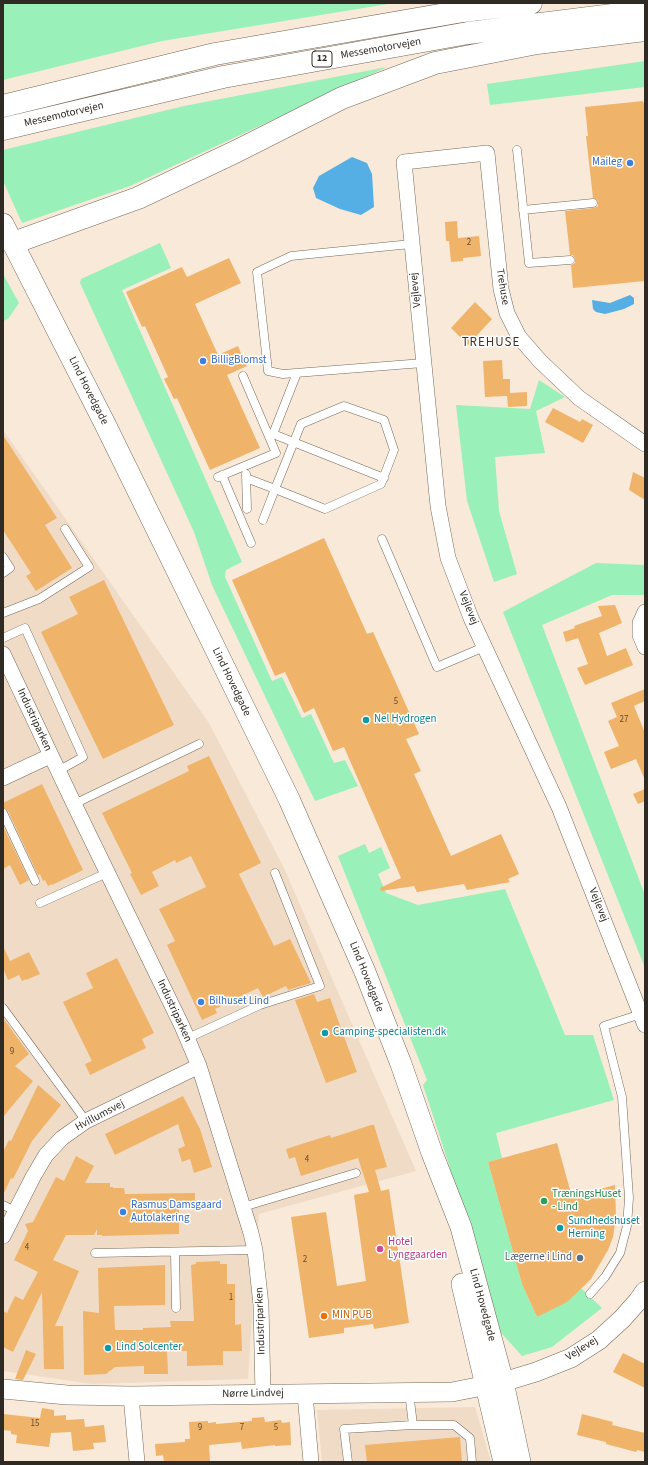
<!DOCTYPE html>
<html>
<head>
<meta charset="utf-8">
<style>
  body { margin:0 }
  #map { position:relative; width:648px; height:1465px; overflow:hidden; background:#f8e9d8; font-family:"Source Sans 3",sans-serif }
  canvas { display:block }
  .frame { position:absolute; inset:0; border:4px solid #302a24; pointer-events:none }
</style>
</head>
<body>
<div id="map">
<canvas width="648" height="1465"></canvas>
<div class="frame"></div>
</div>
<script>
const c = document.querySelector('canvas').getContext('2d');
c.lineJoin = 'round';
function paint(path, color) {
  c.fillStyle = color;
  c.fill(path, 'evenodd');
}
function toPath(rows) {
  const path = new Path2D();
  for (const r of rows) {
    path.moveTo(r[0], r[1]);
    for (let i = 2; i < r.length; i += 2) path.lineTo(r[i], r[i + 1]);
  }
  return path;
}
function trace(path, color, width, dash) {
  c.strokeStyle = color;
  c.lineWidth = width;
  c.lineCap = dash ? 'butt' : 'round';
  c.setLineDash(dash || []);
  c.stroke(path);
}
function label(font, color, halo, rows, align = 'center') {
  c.font = font + ' "Source Sans 3",sans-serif';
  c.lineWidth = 3;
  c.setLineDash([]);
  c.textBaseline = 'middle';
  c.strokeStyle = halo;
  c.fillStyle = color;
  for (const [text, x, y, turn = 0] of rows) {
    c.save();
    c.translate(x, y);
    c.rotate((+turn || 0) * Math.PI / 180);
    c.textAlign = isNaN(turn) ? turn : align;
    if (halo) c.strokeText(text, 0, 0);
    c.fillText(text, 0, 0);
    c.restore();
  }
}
paint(toPath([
  [3,430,209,723,284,868,416,1171,259,1214,248,1379,92,1384,3,1371],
  [475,1407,491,1462,322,1462,317,1410]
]), '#f0dcc6');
paint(toPath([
  [3,3,394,3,162,41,3,80],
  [645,61,645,87,490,105,487,84],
  [387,67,130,186,22,223,3,181,3,150,184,106],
  [160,243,171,268,122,290,242,562,226,570,225,577,272,681,282,677,302,718,311,714,334,763,345,760,358,786,315,801,212,585,194,532,80,283,81,279],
  [3,274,19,303,8,319,3,321],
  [539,380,565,397,536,411,545,453,495,457,499,511,517,574,494,582,467,501,456,405,530,409],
  [596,563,645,565,645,595,612,595,542,625,645,895,645,968,503,612],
  [365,844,369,853,381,847,390,868,378,874,386,893,418,905,505,889,565,1035,593,1035,614,1100,496,1133,502,1158,488,1162,522,1284,537,1317,581,1288,602,1308,552,1347,522,1356,496,1327,448,1162,423,1085,427,1080,338,856]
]), '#99f0b9');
paint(toPath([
  [352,157,367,163,372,174,374,207,361,215,340,209,316,198,313,188,319,176],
  [630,295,634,298,634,304,624,309,605,314,596,312,593,309,592,300,610,303]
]), '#56afe4');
paint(toPath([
  [643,101,645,107,645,281,573,288,571,265,575,263,575,259,573,255,570,255,565,211,594,208,598,206,598,203,597,200,593,198,586,136,588,136,585,107],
  [457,221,458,238,479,236,481,256,463,258,463,261,451,262,449,241,446,241,445,222],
  [229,258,241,283,195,304,218,355,238,346,242,356,247,366,227,375,260,448,210,470,177,398,174,399,164,379,168,377,145,326,142,327,126,292,182,267,187,277],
  [475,302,492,319,468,345,451,328],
  [502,360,503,379,510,379,510,393,527,392,527,406,508,407,507,396,485,397,483,361],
  [553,408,580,422,582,419,593,425,583,443,545,422],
  [3,435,57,518,45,525,72,568,36,591,26,576,31,573,3,530],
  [633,472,645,478,645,500,629,490],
  [324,538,367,634,373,632,419,734,406,739,421,771,414,774,451,856,501,834,519,874,508,879,510,882,467,890,464,884,417,892,414,886,381,891,380,888,401,878,344,747,333,751,314,708,304,713,285,672,275,676,232,580],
  [104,580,174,725,103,759,41,632,78,614,69,597],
  [615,605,622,623,599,633,607,656,626,648,633,665,585,685,577,668,588,664,578,638,566,642,563,632,575,628,574,626,602,616,598,606],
  [645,689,645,701,634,706,645,733,645,780,636,759,611,769,604,752,619,746,608,721,617,717,611,703],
  [209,756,261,863,239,874,274,946,290,939,311,983,288,990,286,986,263,997,258,988,215,1009,217,1013,202,1020,167,945,175,941,159,909,206,887,191,856,176,863,175,860,152,872,159,886,141,895,130,874,132,873,102,813,189,771,187,766],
  [42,784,83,870,52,885,52,884,48,886,45,880,43,881,40,874,38,875,8,811,3,808,3,803],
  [645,789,645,801,638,804,633,794],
  [3,826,29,880,20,885,10,865,3,869],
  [3,946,10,961,29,952,40,974,26,980,26,979,22,981,19,975,8,980,3,968],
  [117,958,154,1033,142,1039,146,1048,90,1075,85,1064,92,1061,63,1002,93,988,86,973],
  [314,994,317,1002,330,998,357,1072,326,1083,295,1000],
  [3,1018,29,1054,15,1066,33,1081,3,1117],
  [38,1085,61,1105,32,1141,13,1179,11,1178,3,1195,3,1152,9,1140,11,1141],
  [183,1096,200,1129,212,1167,194,1173,190,1159,182,1162,178,1149,185,1146,178,1124,115,1155,105,1134],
  [371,1125,374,1125,387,1167,375,1170,381,1191,389,1189,409,1323,374,1329,373,1324,344,1328,344,1333,309,1338,291,1217,326,1212,337,1286,366,1281,354,1195,369,1192,358,1158,301,1176,295,1157,289,1159,286,1149,330,1135,331,1138],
  [557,1143,572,1197,615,1185,616,1218,613,1237,608,1250,591,1279,567,1302,537,1317,522,1284,488,1162],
  [76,1156,94,1166,85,1183,110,1183,110,1187,113,1187,113,1188,124,1188,125,1194,195,1193,195,1208,179,1209,179,1234,102,1236,102,1235,97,1235,97,1229,94,1235,66,1235,53,1260,79,1271,55,1326,63,1326,64,1369,44,1369,42,1292,13,1352,3,1347,3,1311,7,1313,15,1296,23,1300,38,1272,14,1260,28,1231,25,1224,33,1222,56,1177,64,1181],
  [220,1261,220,1264,227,1264,227,1284,235,1284,235,1325,241,1324,242,1351,223,1351,223,1365,187,1366,187,1351,167,1351,168,1374,144,1374,144,1366,115,1367,106,1374,84,1375,83,1311,99,1313,98,1268,165,1265,165,1305,114,1306,115,1330,143,1330,143,1328,171,1327,170,1321,194,1321,191,1265,196,1264,196,1262],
  [26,1350,36,1354,23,1380,15,1379],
  [623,1353,645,1364,645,1388,613,1372],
  [42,1408,54,1410,54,1416,66,1415,66,1420,84,1419,85,1427,104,1425,106,1442,93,1443,94,1449,73,1451,71,1432,51,1433,49,1447,16,1443,17,1435,11,1434,11,1431,3,1430,3,1414,40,1418],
  [582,1414,613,1422,612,1425,645,1433,645,1452,637,1450,636,1452,606,1444,606,1442,577,1435],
  [264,1417,265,1422,281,1420,282,1423,290,1422,291,1445,275,1446,275,1445,242,1449,241,1442,209,1445,210,1462,164,1462,163,1455,156,1456,155,1444,185,1442,185,1439,190,1439,189,1422,208,1421,208,1423,216,1422,216,1424,252,1421,252,1418],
  [460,1437,462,1462,367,1462,365,1445]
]), '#efb369');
const service = toPath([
  [517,150,529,263,570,260],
  [523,210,593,203],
  [411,244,291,256,257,272,268,371,283,374,423,363],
  [297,373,273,434,384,478],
  [246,474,247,509],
  [222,475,251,543],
  [218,477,276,453,243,376],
  [246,478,275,489,325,509,381,484,394,450,384,420,344,406,301,424,275,489,263,520],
  [382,539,437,667,484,647],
  [3,557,10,568,3,573],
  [3,613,39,599,89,567,65,529],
  [3,638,25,628,83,757,58,771],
  [74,804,199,744],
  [3,813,35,881],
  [40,903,107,873],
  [3,1008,86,1121],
  [188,1038,260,1005,320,986,275,873],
  [3,1205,15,1211],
  [243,1207,356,1173],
  [175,1252,176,1308],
  [95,1253,255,1250],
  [590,1294,605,1277,620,1253,627,1226,629,1198,622,1097,604,1026,641,1014],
  [413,1425,454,1425,470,1438,472,1462],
  [348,1462,344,1429,413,1425,409,1392]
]);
const minor = toPath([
  [645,444,579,398,540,361,519,337,507,313,501,289,487,153,404,162,438,506,448,558,471,618,559,807,645,1025],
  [645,612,640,623,640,635,645,647],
  [3,654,74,804,182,1026,199,1066,251,1233,255,1250,261,1305,263,1394],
  [3,778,50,756],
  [3,1236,33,1177,46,1155,62,1138,86,1121,199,1066],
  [305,1394,311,1462],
  [131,1396,137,1462]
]);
const tertiary = toPath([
  [3,1389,67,1395,131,1396,452,1392,503,1382,536,1372,571,1358,599,1340,622,1319,638,1301,645,1291]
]);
const secondary = toPath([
  [3,224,105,424,289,799,365,972,401,1064,432,1153,461,1227,503,1382,520,1462],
  [462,1284,504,1462]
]);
const motorway = toPath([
  [3,106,215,54,463,11,531,3],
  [3,129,223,77,468,33,645,11],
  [13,243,138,198,237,151,342,98,435,63,537,43,645,30]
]);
trace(service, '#76695a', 9);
trace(minor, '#76695a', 16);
trace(tertiary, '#76695a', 20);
trace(secondary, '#76695a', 22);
trace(motorway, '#76695a', 23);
trace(service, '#fff', 8);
trace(minor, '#fff', 15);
trace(tertiary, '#fff', 19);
trace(secondary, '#fff', 21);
trace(motorway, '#fff', 22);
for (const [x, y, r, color] of [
  [630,163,4,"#3f7fe0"],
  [203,361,4,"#3f7fe0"],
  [366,720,4,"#0f9aa8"],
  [201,1002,4,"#3f7fe0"],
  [325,1033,4,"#0f9aa8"],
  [544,1201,4,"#2e9e5b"],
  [123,1212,4,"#3f7fe0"],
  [560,1228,4,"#0f9aa8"],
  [380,1249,4,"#d1479c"],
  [580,1258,4,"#5c6f8a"],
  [324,1316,4,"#e8710a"],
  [108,1348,4,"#0f9aa8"]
]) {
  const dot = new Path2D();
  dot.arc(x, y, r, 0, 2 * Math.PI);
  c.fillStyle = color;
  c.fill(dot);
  trace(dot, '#fff', 1.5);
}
label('9px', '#604c35', null, [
  ["2",469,243],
  ["5",396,702],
  ["27",624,720],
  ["9",12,1052],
  ["4",307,1160],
  ["4",27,1248],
  ["2",305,1260],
  ["1",231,1298],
  ["15",35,1424],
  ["9",200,1428],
  ["7",242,1428],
  ["5",276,1428]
]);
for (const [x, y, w] of [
  [322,59,20]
]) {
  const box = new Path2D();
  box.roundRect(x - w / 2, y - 8, w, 16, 3);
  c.fillStyle = '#fff';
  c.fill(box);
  trace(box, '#302a24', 1);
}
label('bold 10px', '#302a24', null, [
  ["12",322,59]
]);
label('11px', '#302a24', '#fff', [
  ["Messemotorvejen",381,49,-10],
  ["Messemotorvejen",64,115,-13],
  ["Trehuse",502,287,81],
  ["Vejlevej",416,290,-96],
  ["Lind Hovedgade",88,391,63],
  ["Vejlevej",468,608,68],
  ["Lind Hovedgade",231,682,64],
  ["Industriparken",34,720,65],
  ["Vejlevej",598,905,68],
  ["Lind Hovedgade",366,977,68],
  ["Industriparken",174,1011,65],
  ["Hvillumsvej",100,1116,-28],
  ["Lind Hovedgade",482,1305,75],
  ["Industriparken",261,1321,-92],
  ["Vejlevej",582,1349,-32],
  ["Nørre Lindvej",253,1394,-1]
]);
label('11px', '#366cbe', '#fff', [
  ["Maileg",622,163,"right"],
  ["BilligBlomst",211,361],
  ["Bilhuset Lind",209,1002],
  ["Rasmus Damsgaard",131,1206],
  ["Autolakering",131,1219]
], 'left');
label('11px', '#0d838f', '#fff', [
  ["Nel Hydrogen",374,720],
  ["Camping-specialisten.dk",333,1033],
  ["Sundhedshuset",568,1222],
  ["Herning",568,1235],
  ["Lind Solcenter",116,1348]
], 'left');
label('11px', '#27864d', '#fff', [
  ["TræningsHuset",552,1195],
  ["- Lind",552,1208]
], 'left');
label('11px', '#b23c85', '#fff', [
  ["Hotel",388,1243],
  ["Lynggaarden",388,1256]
], 'left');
label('11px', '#4e5e75', '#fff', [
  ["Lægerne i Lind",572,1258]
], 'right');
label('11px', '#c56008', '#fff', [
  ["MIN PUB",332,1316]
], 'left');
c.letterSpacing = '1px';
label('13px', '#3d3224', '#fff', [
  ["TREHUSE",491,343]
]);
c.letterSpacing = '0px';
</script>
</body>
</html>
